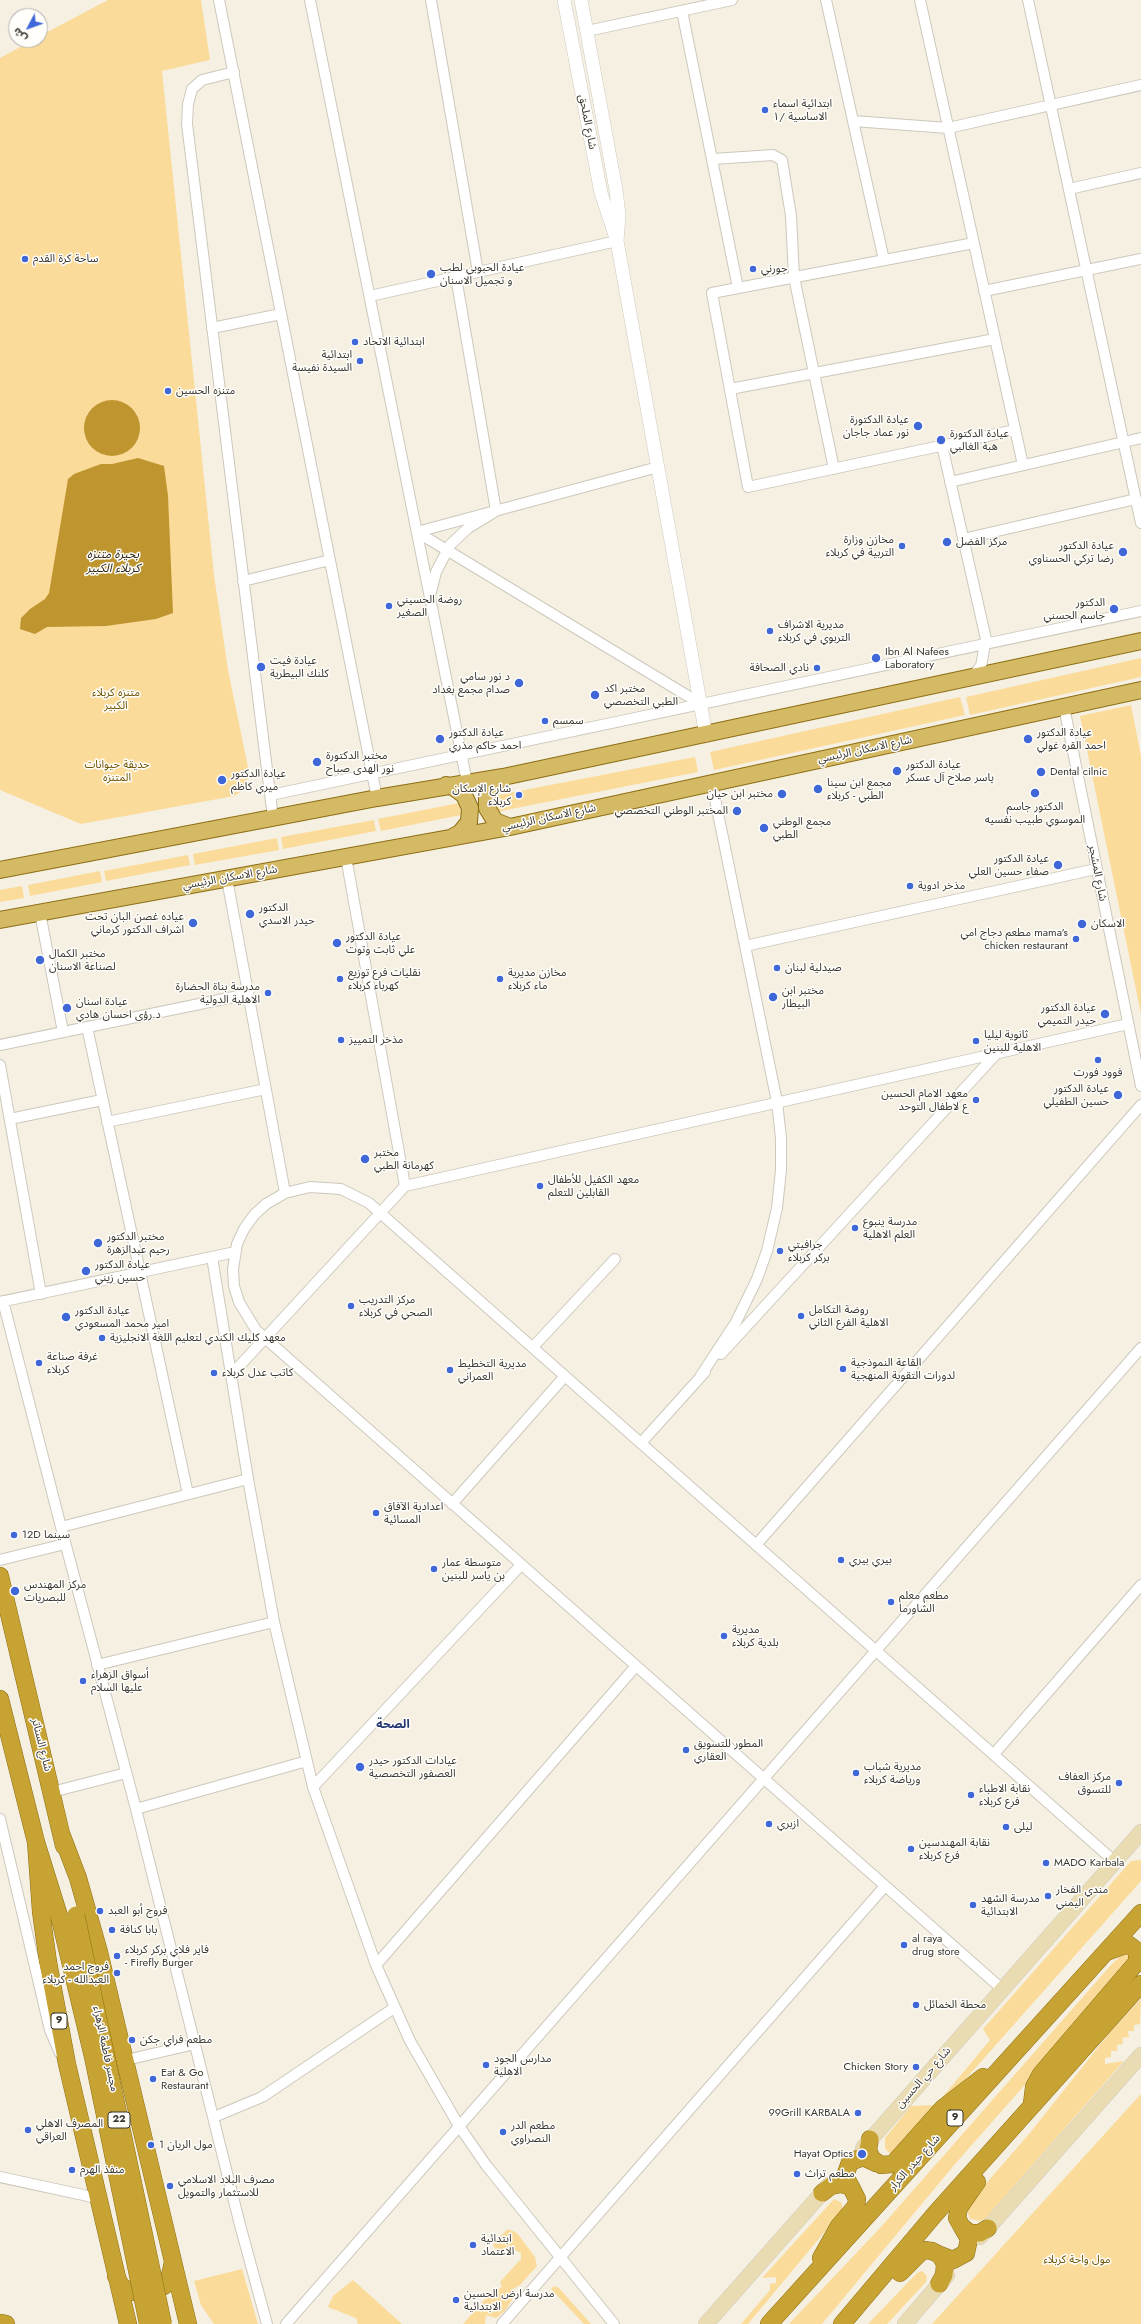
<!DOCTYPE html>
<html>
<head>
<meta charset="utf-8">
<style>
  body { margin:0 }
  #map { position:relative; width:1141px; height:2324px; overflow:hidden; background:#f6f0e3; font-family:Jost,"Noto Sans Arabic",sans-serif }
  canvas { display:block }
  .north { position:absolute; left:8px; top:8px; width:40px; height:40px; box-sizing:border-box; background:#fffefb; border:1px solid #b0aeab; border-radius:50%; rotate:229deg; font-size:11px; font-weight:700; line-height:16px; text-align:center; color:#393732 }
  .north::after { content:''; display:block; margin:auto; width:14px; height:18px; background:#3f67d8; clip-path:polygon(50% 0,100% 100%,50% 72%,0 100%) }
</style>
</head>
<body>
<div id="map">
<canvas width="1141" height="2324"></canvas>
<div class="north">ش</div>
</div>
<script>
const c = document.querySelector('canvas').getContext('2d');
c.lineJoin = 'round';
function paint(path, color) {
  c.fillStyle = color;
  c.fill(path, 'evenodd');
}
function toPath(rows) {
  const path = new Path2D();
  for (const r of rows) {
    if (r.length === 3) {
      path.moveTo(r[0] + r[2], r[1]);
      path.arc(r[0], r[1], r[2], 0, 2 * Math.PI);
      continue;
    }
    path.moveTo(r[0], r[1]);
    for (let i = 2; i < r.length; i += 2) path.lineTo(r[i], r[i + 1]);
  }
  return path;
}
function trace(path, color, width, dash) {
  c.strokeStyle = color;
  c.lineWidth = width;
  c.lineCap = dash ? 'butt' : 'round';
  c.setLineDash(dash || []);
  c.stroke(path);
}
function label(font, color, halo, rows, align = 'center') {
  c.font = font + ' Jost,"Noto Sans Arabic",sans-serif';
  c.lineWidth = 3;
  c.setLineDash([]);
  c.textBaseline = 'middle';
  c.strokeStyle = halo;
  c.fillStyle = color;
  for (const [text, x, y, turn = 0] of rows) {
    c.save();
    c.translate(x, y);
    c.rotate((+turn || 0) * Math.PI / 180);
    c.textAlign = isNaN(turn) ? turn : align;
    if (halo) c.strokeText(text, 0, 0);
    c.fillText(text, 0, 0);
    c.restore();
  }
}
paint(toPath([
  [108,0,201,0,210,60,162,71,214,575,228,670,249,772,245,789,234,796,81,824,0,790,0,58,33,40,40,40,40,36],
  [1141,658,1141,677,970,715,966,697],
  [960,697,965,715,714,770,710,752],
  [1131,705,1141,756,1141,1014,1080,716],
  [695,757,698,772,486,814,483,798],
  [459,803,461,815,381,831,378,819],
  [374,820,376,831,283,849,281,837],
  [277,838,279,850,195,865,193,854],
  [188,855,190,865,106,881,104,871],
  [100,871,102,882,30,896,28,885],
  [22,886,24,898,0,902,0,890],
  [1141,1860,1141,1881,940,2108,893,2156,890,2154,885,2148,885,2138,911,2106,936,2105,990,2040,983,2029,1131,1861],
  [1124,1953,1132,1956,1044,2063,955,2164,822,2324,789,2324,880,2228,1111,1965],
  [1141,1999,1140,2024,1134,2025,1134,2031,1128,2031,1129,2037,1122,2038,1123,2044,1117,2045,1117,2051,1111,2051,1111,2057,1105,2058,1105,2064,1124,2061,986,2218,980,2221,970,2219,967,2210,970,2202,1029,2134,1111,2031],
  [1141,2094,1141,2324,932,2324],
  [834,2199,842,2203,842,2211,748,2324,741,2324,770,2290,770,2284,776,2283,776,2277,762,2278],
  [508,2229,517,2233,535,2257,537,2266,520,2285,511,2290,513,2298,505,2311,496,2318,486,2315,485,2324,463,2324,494,2289,497,2290,502,2287,500,2282,521,2259,521,2253,508,2247,501,2251,497,2251,493,2245,497,2239],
  [242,2269,258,2324,214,2324,201,2305,194,2281],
  [922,2271,927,2276,926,2282,887,2324,868,2324,917,2273],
  [353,2280,402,2324,358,2324,356,2318,328,2307,333,2296],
  [554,2286,559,2288,591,2324,584,2324,551,2289]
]), '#fadb99');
paint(toPath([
  [112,428,28],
  [138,458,164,466,168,496,173,613,156,619,106,626,47,627,35,634,20,629,21,618,30,609,45,599,49,593,68,479,74,474,101,464,112,464]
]), '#be952e');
const minor = toPath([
  [219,0,377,798],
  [310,0,467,782],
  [431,0,478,272],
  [826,0,884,260],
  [920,0,1023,465],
  [1028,0,1141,523],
  [682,11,738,288],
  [587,31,732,0],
  [234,72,202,80,192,89,188,104,187,124,273,818],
  [853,121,948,128,1141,85],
  [713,159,773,155,782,160,791,216,794,277,834,469],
  [1069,189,1141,173],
  [974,243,712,293,748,487,1015,430],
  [984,291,1141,259],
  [370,296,617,241],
  [212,328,281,314],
  [730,389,995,339],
  [942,445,986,639,981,666,972,677],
  [950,482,1141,438],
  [417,532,701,704],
  [417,532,658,467],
  [963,539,1136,499],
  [243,581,330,560],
  [431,592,436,572,450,545,468,528,496,511,456,277],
  [1064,707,1141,1086],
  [271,795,1141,611],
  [346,857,405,1186],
  [227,879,285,1193],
  [40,913,63,1032],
  [745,946,1096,869],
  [87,1027,188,1494],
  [0,1045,248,994],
  [0,1065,41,1294],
  [10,1119,102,1100],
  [107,1122,266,1089],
  [212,1257,248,1479,274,1622,313,1787,376,1965,410,2041,459,2126,486,2165,614,2324],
  [3,1301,61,1527,136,1809,240,2225,267,2324],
  [0,1302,235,1252],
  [533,1347,615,1259],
  [721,1354,997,1053],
  [232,1374,405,1186,1128,1024],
  [700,1377,736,1322,757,1279,767,1251,777,1208,781,1170,781,1138,777,1102,712,784],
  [641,1443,705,1372],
  [452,1504,565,1376],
  [61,1527,248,1479],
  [756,1545,1141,1105],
  [0,1560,65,1544],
  [97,1665,274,1622],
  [994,1754,1141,1585],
  [313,1787,521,1565],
  [52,1792,126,1773],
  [136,1809,307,1761],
  [0,1819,50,2030,60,2053],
  [376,1965,636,1666],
  [1002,1989,256,1330,239,1302,234,1286,233,1269,237,1244,244,1229,254,1215,266,1204,285,1193,310,1187,341,1189,369,1203,1114,1861],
  [126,2060,195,2044],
  [214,2117,262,2097,394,2008],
  [0,2177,97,2198],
  [286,2324,1141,1348],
  [502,2324,885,1886]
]);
const tertiary = toPath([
  [564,0,601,193,616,238],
  [581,0,616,190,619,215,617,241,706,735]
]);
const secondary = toPath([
  [863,2148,1141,1832],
  [980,2237,1141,2055],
  [706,2324,829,2185],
  [905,2324,947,2275]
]);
const primary = toPath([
  [503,777,491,786,487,793,487,808,495,821,510,827],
  [446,785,453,787,464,795,470,808,469,822,460,833,454,836],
  [0,870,377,798,503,777,1141,641],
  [0,920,510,827,1141,690]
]);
const trunk = toPath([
  [0,1576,64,1846],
  [0,1699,36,1842,60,1919],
  [62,1836,78,1878,99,1952,188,2324],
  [36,1842,41,1912,48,1962,67,2064,128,2324],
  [1032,2103,1034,2087,1041,2074,1137,1962,1137,1951,1128,1944,1109,1951],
  [870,2139,868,2150,872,2159,881,2165,893,2164,943,2108,983,2077],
  [977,2182,959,2208,957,2218,962,2227,970,2233,980,2233,988,2228],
  [851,2187,845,2176,850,2162,863,2157,876,2163],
  [940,2255,953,2260,966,2253,969,2239,962,2227],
  [821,2258,839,2226,856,2206,857,2199,851,2187,841,2184,831,2186,822,2193],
  [900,2273,920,2253,924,2250,932,2251,940,2255,945,2264,944,2275,939,2284],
  [116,2276,121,2286,128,2290,142,2294,150,2293,164,2286,169,2280,173,2262],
  [0,2323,6,2324],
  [769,2324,1141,1913],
  [842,2324,935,2214,1141,1984]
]);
trace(minor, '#cdc8bc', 12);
trace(tertiary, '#cdc8bc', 14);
trace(secondary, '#cdc8bc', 16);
trace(primary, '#8c6e12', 18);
trace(trunk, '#8c6e12', 18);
trace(minor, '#fff', 10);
trace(tertiary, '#fff', 13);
trace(secondary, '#eadcb2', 15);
trace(primary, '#d5ba66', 16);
trace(trunk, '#c7a333', 17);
const trunkBridge = toPath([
  [76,1915,163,2324],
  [60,1919,93,2057,148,2324]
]);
trace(trunkBridge, '#8c6e12', 18, []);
trace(trunkBridge, '#c7a333', 17);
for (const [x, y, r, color] of [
  [765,110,4,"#3f67d8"],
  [25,259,4,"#3f67d8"],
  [753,269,4,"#3f67d8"],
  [431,274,5,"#3f67d8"],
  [355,342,4,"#3f67d8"],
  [360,361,4,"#3f67d8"],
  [168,391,4,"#3f67d8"],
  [918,426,5,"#3f67d8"],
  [941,440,5,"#3f67d8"],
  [947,542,5,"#3f67d8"],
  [902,546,4,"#3f67d8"],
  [1123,552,5,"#3f67d8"],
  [389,606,4,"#3f67d8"],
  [1114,609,5,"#3f67d8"],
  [770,631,4,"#3f67d8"],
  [876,658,5,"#3f67d8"],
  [261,667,5,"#3f67d8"],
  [817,668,4,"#3f67d8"],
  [519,683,5,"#3f67d8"],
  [595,695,5,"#3f67d8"],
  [545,721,4,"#3f67d8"],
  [440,739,5,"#3f67d8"],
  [1028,739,5,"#3f67d8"],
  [317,762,5,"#3f67d8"],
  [897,771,5,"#3f67d8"],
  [1041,772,5,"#3f67d8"],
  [222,780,5,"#3f67d8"],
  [818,789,5,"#3f67d8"],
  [1035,793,5,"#3f67d8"],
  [782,794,5,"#3f67d8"],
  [519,795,4,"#3f67d8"],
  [737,811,5,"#3f67d8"],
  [764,828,5,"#3f67d8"],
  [1058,865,5,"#3f67d8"],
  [910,886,4,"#3f67d8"],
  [250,914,5,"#3f67d8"],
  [193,923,5,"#3f67d8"],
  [1082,924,5,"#3f67d8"],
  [1076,939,4,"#3f67d8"],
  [337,943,5,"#3f67d8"],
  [40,960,5,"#3f67d8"],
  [777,968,4,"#3f67d8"],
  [340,979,4,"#3f67d8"],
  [500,979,4,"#3f67d8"],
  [268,993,4,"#3f67d8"],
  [773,997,5,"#3f67d8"],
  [67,1008,5,"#3f67d8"],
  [1105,1014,5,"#3f67d8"],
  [341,1040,4,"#3f67d8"],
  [976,1041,4,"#3f67d8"],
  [1098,1060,4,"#3f67d8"],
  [1118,1095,5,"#3f67d8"],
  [976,1100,4,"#3f67d8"],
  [365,1159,5,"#3f67d8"],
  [540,1186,4,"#3f67d8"],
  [855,1228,4,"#3f67d8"],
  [98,1243,5,"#3f67d8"],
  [780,1251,4,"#3f67d8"],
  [86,1271,5,"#3f67d8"],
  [351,1306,4,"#3f67d8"],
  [801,1316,4,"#3f67d8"],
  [66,1317,5,"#3f67d8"],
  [102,1338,4,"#3f67d8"],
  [39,1363,4,"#3f67d8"],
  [843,1369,4,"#3f67d8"],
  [450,1370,4,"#3f67d8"],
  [214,1373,4,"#3f67d8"],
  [376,1513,4,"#3f67d8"],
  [14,1535,4,"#3f67d8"],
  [841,1560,4,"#3f67d8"],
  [434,1569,4,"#3f67d8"],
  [15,1591,5,"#3f67d8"],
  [891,1602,4,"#3f67d8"],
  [724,1636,4,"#3f67d8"],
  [83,1681,4,"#3f67d8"],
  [686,1750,4,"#3f67d8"],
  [360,1767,5,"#3f67d8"],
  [856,1773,4,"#3f67d8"],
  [1119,1783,4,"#3f67d8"],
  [971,1795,4,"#3f67d8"],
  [769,1824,4,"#3f67d8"],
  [1006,1827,4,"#3f67d8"],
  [911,1849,4,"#3f67d8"],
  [1046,1863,4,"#3f67d8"],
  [1048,1896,4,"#3f67d8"],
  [973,1905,4,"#3f67d8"],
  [100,1911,4,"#3f67d8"],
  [112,1930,4,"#3f67d8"],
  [904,1945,4,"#3f67d8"],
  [117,1956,4,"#3f67d8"],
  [117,1973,4,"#3f67d8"],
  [916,2005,4,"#3f67d8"],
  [132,2040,4,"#3f67d8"],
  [486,2065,4,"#3f67d8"],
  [916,2067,4,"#3f67d8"],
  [153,2079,4,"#3f67d8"],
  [858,2113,4,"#3f67d8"],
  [28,2130,4,"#3f67d8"],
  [503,2132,4,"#3f67d8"],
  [151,2145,4,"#3f67d8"],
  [862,2154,5,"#3f67d8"],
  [72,2170,4,"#3f67d8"],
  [797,2174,4,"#3f67d8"],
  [170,2186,4,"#3f67d8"],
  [473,2245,4,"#3f67d8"],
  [456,2300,4,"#3f67d8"]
]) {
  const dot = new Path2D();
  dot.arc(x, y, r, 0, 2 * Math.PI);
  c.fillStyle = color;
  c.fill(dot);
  trace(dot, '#fffefb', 1.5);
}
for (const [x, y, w] of [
  [59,2021,16],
  [955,2118,16],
  [119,2120,22]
]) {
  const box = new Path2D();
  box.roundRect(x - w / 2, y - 8, w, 16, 3);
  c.fillStyle = '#fffefb';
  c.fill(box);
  trace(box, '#393732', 1);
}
label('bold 10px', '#393732', null, [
  ["9",59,2021],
  ["9",955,2118],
  ["22",119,2120]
]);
label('11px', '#393732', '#fffefb', [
  ["ابتدائية اسماء",773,104],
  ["الاساسية /١",773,117],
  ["ساحة كرة القدم",33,259],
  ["عيادة الحبوبي لطب",440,268],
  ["و تجميل الاسنان",440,281],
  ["جورني",761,269],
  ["ابتدائية الاتحاد",363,342],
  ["ابتدائية",352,355,"right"],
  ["السيدة نفيسة",352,368,"right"],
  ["متنزه الحسين",176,391],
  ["عيادة الدكتورة",909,420,"right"],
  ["نور عماد جاجان",909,433,"right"],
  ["عيادة الدكتورة",950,434],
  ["هبة الغالبي",950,447],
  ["مخازن وزارة",894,540,"right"],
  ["التربية في كربلاء",894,553,"right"],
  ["مركز الفضل",956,542],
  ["عيادة الدكتور",1114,546,"right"],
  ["رضا تركي الحسناوي",1114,559,"right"],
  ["روضة الحسيني",397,600],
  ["الصغير",397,613],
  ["الدكتور",1105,603,"right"],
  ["جاسم الحسني",1105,616,"right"],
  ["مديرية الاشراف",778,625],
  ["التربوي في كربلاء",778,638],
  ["Ibn Al Nafees",885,652],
  ["Laboratory",885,665],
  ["عيادة فيت",270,661],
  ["كلنك البيطرية",270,674],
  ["نادي الصحافة",809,668,"right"],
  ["د نور سامي",510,677,"right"],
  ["صدام مجمع بغداد",510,690,"right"],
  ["مختبر اكد",604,689],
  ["الطبي التخصصي",604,702],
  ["سمسم",553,721],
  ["عيادة الدكتور",449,733],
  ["احمد حاكم مذري",449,746],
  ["عيادة الدكتور",1037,733],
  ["احمد القره غولي",1037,746],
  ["مختبر الدكتورة",326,756],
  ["نور الهدى صباح",326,769],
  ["عيادة الدكتور",906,765],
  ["ياسر صلاح آل عسكر",906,778],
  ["Dental cilnic",1050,772],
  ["عيادة الدكتور",231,774],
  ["ميري كاظم",231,787],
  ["مجمع ابن سينا",827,783],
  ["الطبي - كربلاء",827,796],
  ["شارع الإسكان",511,789,"right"],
  ["كربلاء",511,802,"right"],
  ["مختبر ابن حيان",773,794,"right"],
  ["الدكتور جاسم",1035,807,"center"],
  ["الموسوي طبيب نفسيه",1035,820,"center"],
  ["المختبر الوطني التخصصي",728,811,"right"],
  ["مجمع الوطني",773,822],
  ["الطبي",773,835],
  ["عيادة الدكتور",1049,859,"right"],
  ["صفاء حسين العلي",1049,872,"right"],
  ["مذخر ادوية",918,886],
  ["الدكتور",259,908],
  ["حيدر الاسدي",259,921],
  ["عياده غصن البان تحت",184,917,"right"],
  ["اشراف الدكتور كرماني",184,930,"right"],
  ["الاسكان",1091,924],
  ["مطعم دجاج امي mama’s",1068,933,"right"],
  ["chicken restaurant",1068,946,"right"],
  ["عيادة الدكتور",346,937],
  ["علي ثابت وتوت",346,950],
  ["مختبر الكمال",49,954],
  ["لصناعة الاسنان",49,967],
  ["صيدلية لبنان",785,968],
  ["نقليات فرع توزيع",348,973],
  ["كهرباء كربلاء",348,986],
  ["مخازن مديرية",508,973],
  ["ماء كربلاء",508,986],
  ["مدرسة بناة الحضارة",260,987,"right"],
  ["الاهلية الدولية",260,1000,"right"],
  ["مختبر ابن",782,991],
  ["البيطار",782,1004],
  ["عيادة اسنان",76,1002],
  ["د.رؤى احسان هادي",76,1015],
  ["عيادة الدكتور",1096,1008,"right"],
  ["حيدر التميمي",1096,1021,"right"],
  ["ثانوية ليليا",984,1035],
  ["الاهلية للبنين",984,1048],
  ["مذخر التمييز",349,1040],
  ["فوود فورت",1098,1073,"center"],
  ["عيادة الدكتور",1109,1089,"right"],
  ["حسين الطفيلي",1109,1102,"right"],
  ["معهد الامام الحسين",968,1094,"right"],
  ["ع لاطفال التوحد",968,1107,"right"],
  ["مختبر",374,1153],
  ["كهرمانة الطبي",374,1166],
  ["معهد الكفيل للأطفال",548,1180],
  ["القابلين للتعلم",548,1193],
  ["مدرسة ينبوع",863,1222],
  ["العلم الاهلية",863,1235],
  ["مختبر الدكتور",107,1237],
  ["رحيم عبدالزهرة",107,1250],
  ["جرافيتي",788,1245],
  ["بركر كربلاء",788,1258],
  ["عيادة الدكتور",95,1265],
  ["حسين زيني",95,1278],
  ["مركز التدريب",359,1300],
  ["الصحي في كربلاء",359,1313],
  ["روضة التكامل",809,1310],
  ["الاهلية الفرع الثاني",809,1323],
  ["عيادة الدكتور",75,1311],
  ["امير محمد المسعودي",75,1324],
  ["معهد كليك الكندي لتعليم اللغة الانجليزية",110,1338],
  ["غرفة صناعة",47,1357],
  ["كربلاء",47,1370],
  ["القاعة النموذجية",851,1363],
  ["لدورات التقوية المنهجية",851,1376],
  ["مديرية التخطيط",458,1364],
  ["العمراني",458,1377],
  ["كاتب عدل كربلاء",222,1373],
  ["اعدادية الآفاق",384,1507],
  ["المسائية",384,1520],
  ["12D سينما",22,1535],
  ["بيري بيري",849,1560],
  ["متوسطة عمار",442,1563],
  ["بن ياسر للبنين",442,1576],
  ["مركز المهندس",24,1585],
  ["للبصريات",24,1598],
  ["مطعم معلم",899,1596],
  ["الشاورما",899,1609],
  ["مديرية",732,1630],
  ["بلدية كربلاء",732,1643],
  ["أسواق الزهراء",91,1675],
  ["عليها السلام",91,1688],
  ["المطور للتسويق",694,1744],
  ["العقاري",694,1757],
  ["عيادات الدكتور حيدر",369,1761],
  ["العصفور التخصصية",369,1774],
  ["مديرية شباب",864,1767],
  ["ورياضة كربلاء",864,1780],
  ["مركز العفاف",1111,1777,"right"],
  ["للتسوق",1111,1790,"right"],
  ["نقابة الاطباء",979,1789],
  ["فرع كربلاء",979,1802],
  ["ازبري",777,1824],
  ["ليلى",1014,1827],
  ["نقابة المهندسين",919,1843],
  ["فرع كربلاء",919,1856],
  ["MADO Karbala",1054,1863],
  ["مندي الفخار",1056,1890],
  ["اليمني",1056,1903],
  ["مدرسة الشهد",981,1899],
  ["الابتدائية",981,1912],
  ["فروج أبو العبد",108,1911],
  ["بابا كنافة",120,1930],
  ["al raya",912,1939],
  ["drug store",912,1952],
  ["فاير فلاي بركر كربلاء",125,1950],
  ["- Firefly Burger",125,1963],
  ["فروج احمد",109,1967,"right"],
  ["العبدالله - كربلاء",109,1980,"right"],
  ["محطة الخمائل",924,2005],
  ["مطعم فراي جكن",140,2040],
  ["مدارس الجود",494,2059],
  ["الاهلية",494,2072],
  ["Chicken Story",908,2067,"right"],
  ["Eat & Go",161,2073],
  ["Restaurant",161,2086],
  ["99Grill KARBALA",850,2113,"right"],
  ["المصرف الاهلي",36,2124],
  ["العراقي",36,2137],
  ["مطعم الدر",511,2126],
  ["النصراوي",511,2139],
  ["مول الريان 1",159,2145],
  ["Hayat Optics",853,2154,"right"],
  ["منفذ الهرم",80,2170],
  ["مطعم تراث",805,2174],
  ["مصرف البلاد الاسلامي",178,2180],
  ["للاستثمار والتمويل",178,2193],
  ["ابتدائية",481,2239],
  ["الاعتماد",481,2252],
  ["مدرسة ارض الحسين",464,2294],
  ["الابتدائية",464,2307]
], 'left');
label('11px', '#393732', '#fffefb', [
  ["شارع الملحق",587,122,79],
  ["شارع الاسكان الرئيسي",865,750,-12],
  ["شارع الاسكان الرئيسي",549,818,-12],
  ["شارع المشجر",1097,873,79],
  ["شارع الاسكان الرئيسي",230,878,-10],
  ["شارع السناتر",41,1745,76],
  ["مجسر فاطمة الزهراء",105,2049,78],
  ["شارع حي الحسين",924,2078,-49],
  ["شارع حيدر الكرار",915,2163,-48]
]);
label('11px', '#6e5301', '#fffefb', [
  ["متنزه كربلاء",116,693],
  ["الكبير",116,706],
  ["حديقة حيوانات",117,765],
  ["المتنزه",117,778],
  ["مول واحة كربلاء",1077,2260]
]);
label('italic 12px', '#302817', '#fffefb', [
  ["بحيرة متنزه",113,555],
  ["كربلاء الكبير",113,569]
]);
label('bold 12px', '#233870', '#fffefb', [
  ["الصحة",393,1725]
]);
</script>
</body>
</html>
